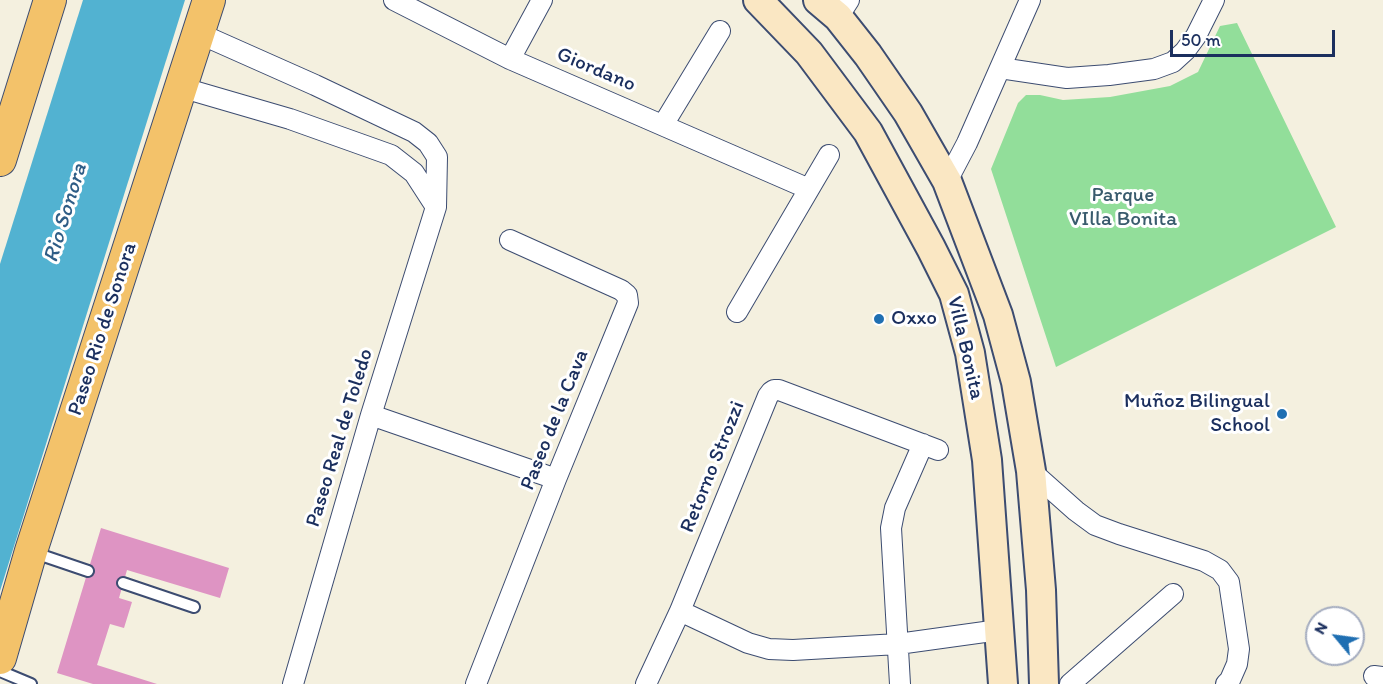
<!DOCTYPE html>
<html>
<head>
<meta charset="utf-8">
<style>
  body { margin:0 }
  #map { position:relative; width:1383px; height:684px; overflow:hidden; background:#f4f0df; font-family:Itim,sans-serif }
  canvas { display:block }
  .north { position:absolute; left:1305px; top:606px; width:60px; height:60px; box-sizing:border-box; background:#fff; border:2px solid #a4acbf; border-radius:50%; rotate:299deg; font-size:16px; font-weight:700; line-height:24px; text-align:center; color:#1b2f5e }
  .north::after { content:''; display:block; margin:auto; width:21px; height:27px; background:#1f6fb2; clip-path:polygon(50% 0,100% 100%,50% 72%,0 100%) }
  .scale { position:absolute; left:1170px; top:30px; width:165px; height:27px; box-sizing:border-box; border:3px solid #1b2f5e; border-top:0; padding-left:8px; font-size:18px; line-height:21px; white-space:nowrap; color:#1b2f5e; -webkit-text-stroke:4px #fff; paint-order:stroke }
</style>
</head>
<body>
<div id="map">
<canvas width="1383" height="684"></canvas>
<div class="north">N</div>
<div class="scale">50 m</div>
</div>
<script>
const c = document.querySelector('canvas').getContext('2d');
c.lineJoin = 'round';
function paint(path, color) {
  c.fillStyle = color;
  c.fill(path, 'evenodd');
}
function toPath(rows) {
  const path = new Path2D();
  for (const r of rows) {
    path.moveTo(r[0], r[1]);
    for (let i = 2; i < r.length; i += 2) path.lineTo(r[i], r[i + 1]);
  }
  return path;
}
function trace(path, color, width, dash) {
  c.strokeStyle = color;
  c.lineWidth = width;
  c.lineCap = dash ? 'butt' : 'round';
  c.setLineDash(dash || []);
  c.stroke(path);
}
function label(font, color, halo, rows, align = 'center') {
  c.font = font + ' Itim,sans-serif';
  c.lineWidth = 6;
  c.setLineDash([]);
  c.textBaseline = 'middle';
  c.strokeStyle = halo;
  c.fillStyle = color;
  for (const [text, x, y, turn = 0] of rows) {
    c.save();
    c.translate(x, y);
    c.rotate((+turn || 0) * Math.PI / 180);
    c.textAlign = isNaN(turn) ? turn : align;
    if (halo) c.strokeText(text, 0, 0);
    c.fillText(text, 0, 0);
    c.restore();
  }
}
paint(toPath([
  [1237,23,1336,227,1056,367,991,169,1018,103,1026,95,1040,95,1063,100,1110,97,1170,86,1198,72,1220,26]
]), '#92de9a');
paint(toPath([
  [83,0,185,0,0,591,0,264]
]), '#52b2d1');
paint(toPath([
  [101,528,229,568,220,598,127,570,119,598,132,602,124,628,110,624,97,665,157,684,93,684,57,673]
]), '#de94c3');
const lane = toPath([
  [35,553,88,571],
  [123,583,194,607],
  [0,671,31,684]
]);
const street = toPath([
  [394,0,510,59,809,189],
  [838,17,849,0],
  [198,33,315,85,414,132,428,143,437,157,436,207,371,415,293,684],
  [510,59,542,0],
  [1000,68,1067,78,1109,75,1154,69,1173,62,1185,51,1196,36,1214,0],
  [180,87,290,119,391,155,414,173,436,207],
  [663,125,720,31],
  [947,181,967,143,1030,0],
  [737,312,829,155],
  [371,415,556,479],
  [1031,471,1076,511,1095,525,1119,534,1204,561,1220,570,1229,582,1239,649,1237,664,1230,680,1226,684],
  [680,611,748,643,769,649,793,650,898,644,999,630],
  [1374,676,1383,677],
  [476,684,556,479,628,303,627,295,621,290,510,240],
  [646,684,680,611,768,396,771,392,774,390,779,390,938,450],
  [900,684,891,528,895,508,923,444],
  [1070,684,1173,594]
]);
const secondary = toPath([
  [758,0,809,53,868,132,931,248,954,294,970,353,987,460,1003,684],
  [818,0,838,17,868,55,908,113,947,181,998,315,1016,382,1031,471,1041,590,1044,684]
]);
const primary = toPath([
  [0,160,50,0],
  [0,658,31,551,209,0]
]);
trace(lane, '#3c4c71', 14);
trace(street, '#3c4c71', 22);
trace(secondary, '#3c4c71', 32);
trace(primary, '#3c4c71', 34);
trace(lane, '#fff', 10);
trace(street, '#fff', 20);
trace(secondary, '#fae7c3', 28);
trace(primary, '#f3c26a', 32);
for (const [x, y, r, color] of [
  [879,319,6,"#1f6fb2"],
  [1282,414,6,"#1f6fb2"]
]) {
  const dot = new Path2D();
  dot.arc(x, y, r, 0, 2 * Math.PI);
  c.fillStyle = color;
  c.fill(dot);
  trace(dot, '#fff', 2);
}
label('21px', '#1b2f5e', '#fff', [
  ["Giordano",596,70,23],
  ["Paseo Rio de Sonora",103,329,-72],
  ["Villa Bonita",965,348,77],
  ["Paseo de la Cava",555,420,-68],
  ["Paseo Real de Toledo",340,438,-73],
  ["Retorno Strozzi",713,467,-68]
]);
label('21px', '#395b6d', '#fff', [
  ["Parque",1123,196],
  ["VIlla Bonita",1123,220]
]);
label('21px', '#1b2f5e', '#fff', [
  ["Oxxo",891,319],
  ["Muñoz Bilingual",1270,402,"right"],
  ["School",1270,426,"right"]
], 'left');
label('italic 22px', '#2e5d86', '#fff', [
  ["Rio Sonora",66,213,-73]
]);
</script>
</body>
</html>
